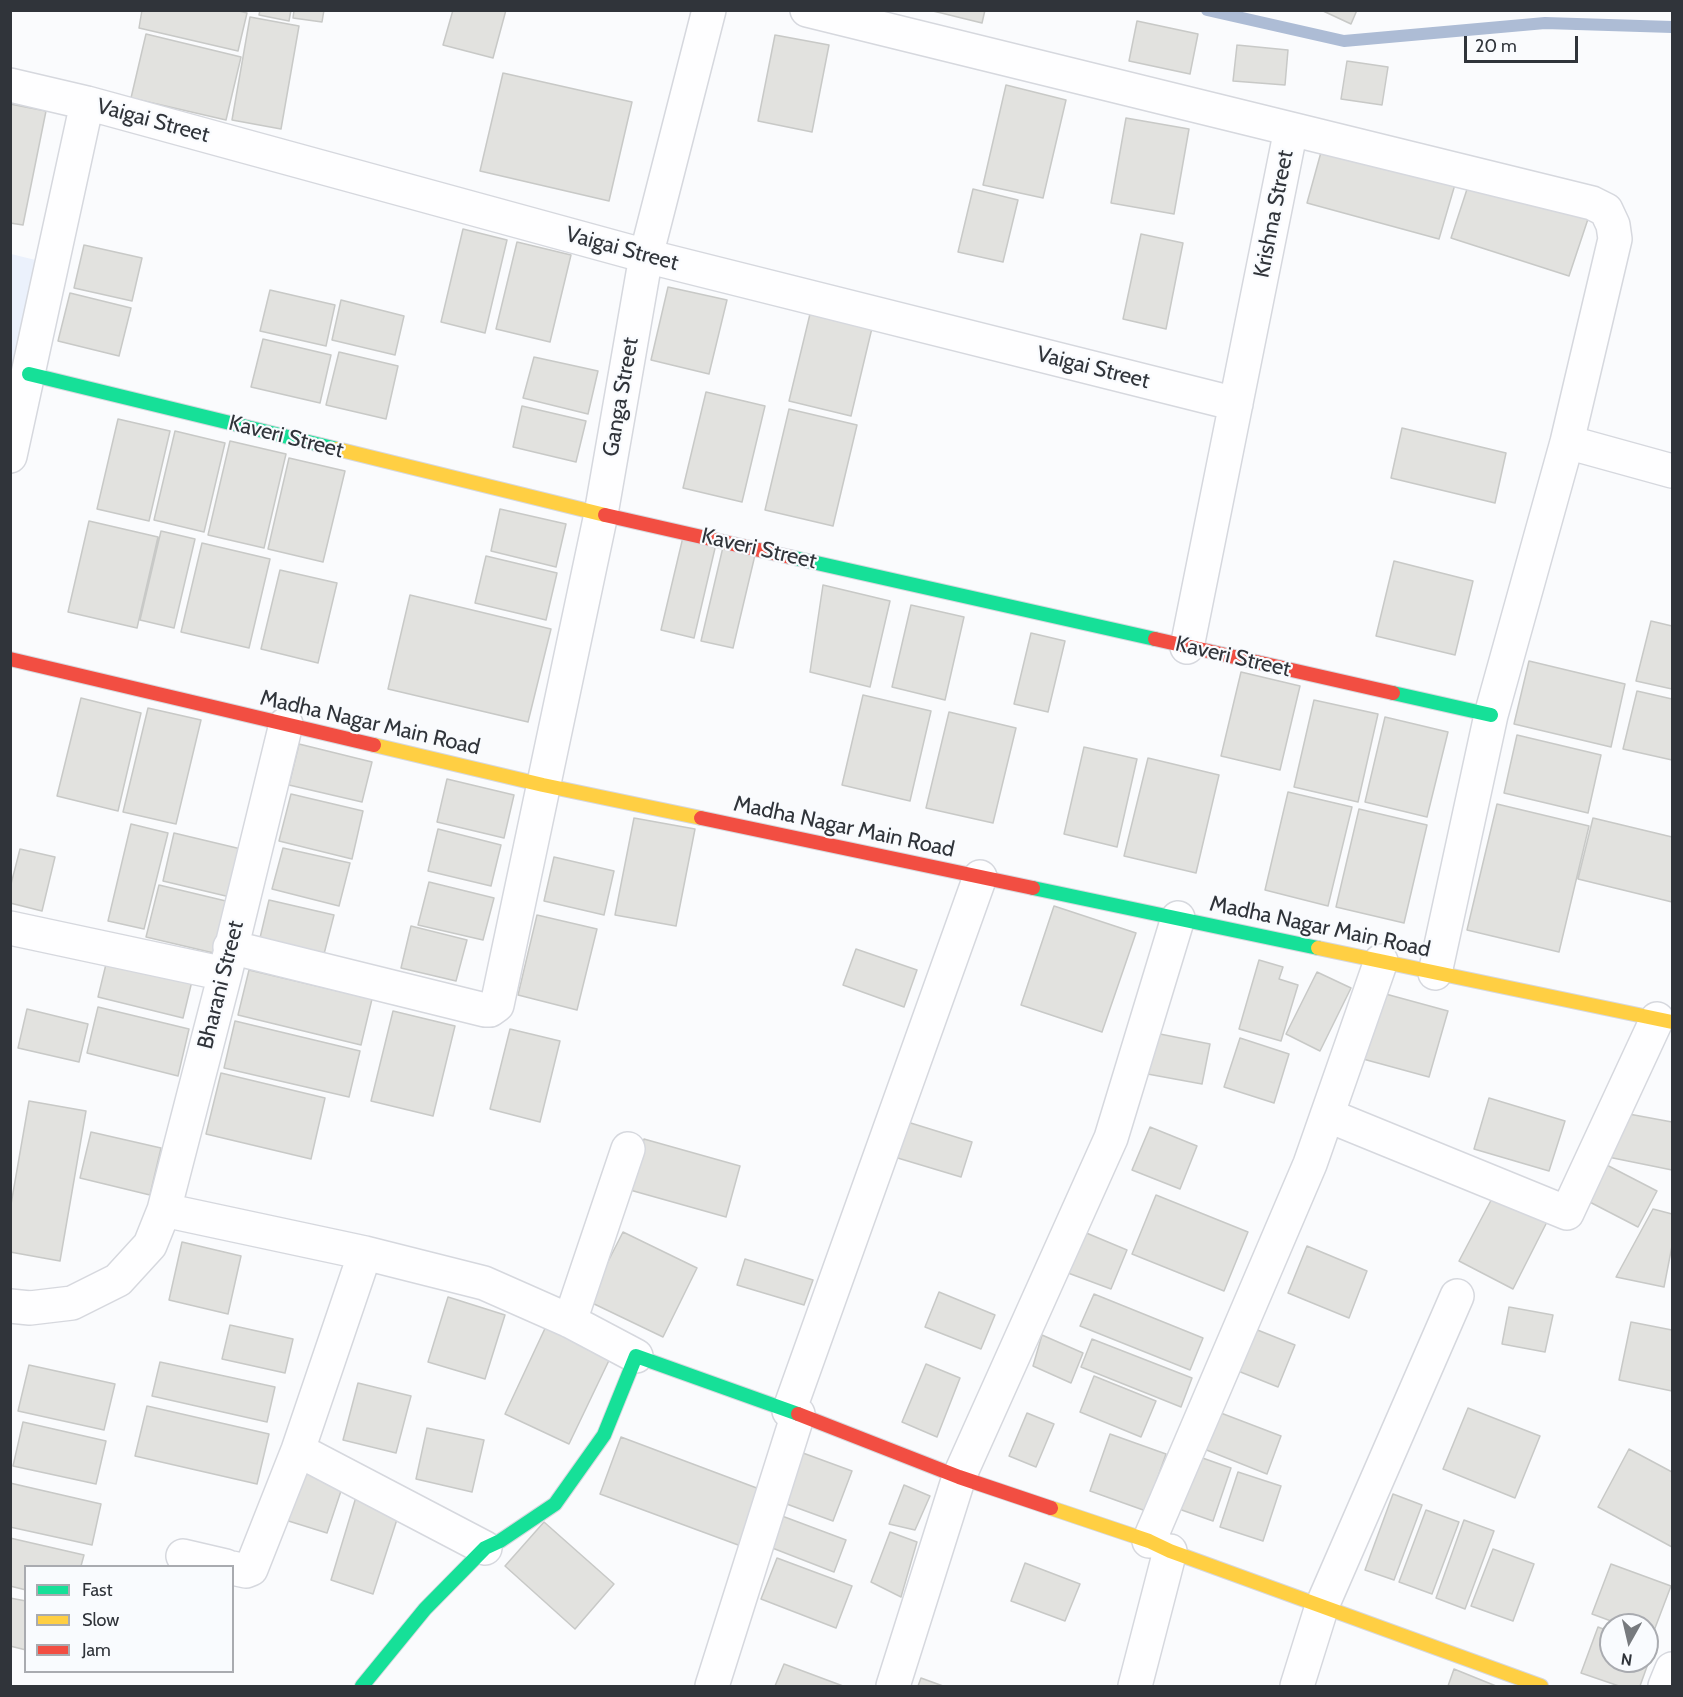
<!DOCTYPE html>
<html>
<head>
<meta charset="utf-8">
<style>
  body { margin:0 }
  #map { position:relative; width:1683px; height:1697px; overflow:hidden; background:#fafbfd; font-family:Cabin,sans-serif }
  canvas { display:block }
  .frame { position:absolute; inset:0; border:12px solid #30343a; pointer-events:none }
  .legend { position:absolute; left:24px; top:1565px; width:210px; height:108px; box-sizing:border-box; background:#f9fbfe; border:2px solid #a9abb0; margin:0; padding:8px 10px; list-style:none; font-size:18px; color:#30343a }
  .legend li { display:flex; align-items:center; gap:12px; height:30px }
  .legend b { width:30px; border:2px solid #a9abb0 }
  .north { position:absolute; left:1599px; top:1613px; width:60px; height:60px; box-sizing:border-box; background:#f9fbfe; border:2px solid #a9abb0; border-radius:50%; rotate:188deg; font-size:16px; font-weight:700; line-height:24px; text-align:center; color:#30343a }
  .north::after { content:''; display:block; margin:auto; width:21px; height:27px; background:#777a7e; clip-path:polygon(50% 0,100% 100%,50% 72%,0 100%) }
  .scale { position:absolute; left:1464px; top:36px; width:114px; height:27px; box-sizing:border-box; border:3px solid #30343a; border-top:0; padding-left:8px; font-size:18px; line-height:21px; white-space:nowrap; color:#30343a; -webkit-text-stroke:4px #f9fbfe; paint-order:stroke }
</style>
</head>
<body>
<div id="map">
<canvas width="1683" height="1697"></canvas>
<div class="frame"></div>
<ul class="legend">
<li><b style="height:8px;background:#16e098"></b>Fast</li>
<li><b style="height:8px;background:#ffcf43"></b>Slow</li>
<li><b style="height:8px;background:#f24e42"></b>Jam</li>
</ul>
<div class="north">N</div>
<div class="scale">20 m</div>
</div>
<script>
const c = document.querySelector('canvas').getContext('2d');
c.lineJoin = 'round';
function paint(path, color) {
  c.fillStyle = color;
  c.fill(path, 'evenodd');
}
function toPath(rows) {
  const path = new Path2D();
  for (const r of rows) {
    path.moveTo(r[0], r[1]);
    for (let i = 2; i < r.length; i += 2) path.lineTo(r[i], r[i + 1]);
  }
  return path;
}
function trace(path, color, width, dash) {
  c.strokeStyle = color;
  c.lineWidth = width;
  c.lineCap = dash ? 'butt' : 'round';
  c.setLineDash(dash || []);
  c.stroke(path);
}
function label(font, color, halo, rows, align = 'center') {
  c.font = font + ' Cabin,sans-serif';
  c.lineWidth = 4.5;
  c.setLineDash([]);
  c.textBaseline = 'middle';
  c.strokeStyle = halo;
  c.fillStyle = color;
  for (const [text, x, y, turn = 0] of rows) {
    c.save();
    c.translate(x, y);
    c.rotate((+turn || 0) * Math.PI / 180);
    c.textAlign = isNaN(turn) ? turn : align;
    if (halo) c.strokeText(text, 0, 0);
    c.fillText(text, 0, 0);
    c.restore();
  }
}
paint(toPath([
  [11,254,52,264,11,442]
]), '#ebf1fc');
trace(toPath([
  [1207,10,1344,41,1545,23,1672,27]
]), '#adbcd5', 12);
const building = toPath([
  [142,10,235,10,247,13,238,51,139,28,142,10],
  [260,10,291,10,289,21,259,15,260,10],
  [294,10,324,10,322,22,293,18,294,10],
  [453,10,506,10,493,58,443,45,453,10],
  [929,10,985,10,982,23,929,10],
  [1321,10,1357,10,1351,24,1321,10],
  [250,17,299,26,281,129,232,120,250,17],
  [1137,21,1198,34,1190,74,1129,61,1137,21],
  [146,34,241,57,226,120,131,98,146,34],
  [775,35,829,45,812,132,758,121,775,35],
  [1237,45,1288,50,1285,85,1233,81,1237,45],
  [1347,61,1388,67,1382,105,1341,99,1347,61],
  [503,73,632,102,609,201,480,171,503,73],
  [1006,85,1066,100,1043,198,983,185,1006,85],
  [10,104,46,111,23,225,10,223,10,104],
  [1126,118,1189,129,1174,214,1111,203,1126,118],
  [1323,145,1456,181,1439,239,1307,203,1323,145],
  [1472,174,1590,213,1569,276,1451,238,1472,174],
  [973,189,1018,200,1003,262,958,252,973,189],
  [463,229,507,240,485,333,441,322,463,229],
  [1141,234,1183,243,1166,329,1123,319,1141,234],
  [517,242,571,255,550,342,496,329,517,242],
  [84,245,142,258,132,301,74,288,84,245],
  [668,287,727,300,709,374,651,360,668,287],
  [270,290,335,305,326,346,260,331,270,290],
  [70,293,131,308,119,356,58,341,70,293],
  [341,300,404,316,395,355,332,340,341,300],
  [810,314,872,328,851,416,789,401,810,314],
  [263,339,331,355,320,403,251,387,263,339],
  [339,352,398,366,386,419,326,405,339,352],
  [534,357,598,371,588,414,523,398,534,357],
  [706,392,765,406,742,502,683,488,706,392],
  [522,406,586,421,576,462,513,447,522,406],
  [789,409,857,425,833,526,765,510,789,409],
  [118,419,170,431,149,521,97,509,118,419],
  [1402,428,1506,453,1495,503,1391,478,1402,428],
  [175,431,225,443,204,532,154,520,175,431],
  [230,441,286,454,264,548,208,535,230,441],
  [289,458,345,471,323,562,268,549,289,458],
  [500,509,566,524,556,567,491,551,500,509],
  [89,521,158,537,137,628,68,612,89,521],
  [161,531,195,539,174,628,140,620,161,531],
  [683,537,716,544,694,638,661,630,683,537],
  [202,543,270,559,249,648,181,632,202,543],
  [723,547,755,555,733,648,701,641,723,547],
  [486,556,557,573,546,620,475,603,486,556],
  [1394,561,1473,581,1455,655,1376,636,1394,561],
  [280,570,337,583,318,663,261,649,280,570],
  [823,585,890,601,870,687,810,672,823,585],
  [410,595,551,629,528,722,388,689,410,595],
  [911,605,964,617,945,700,892,687,911,605],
  [1651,621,1672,626,1672,689,1636,681,1651,621],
  [1031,633,1065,641,1048,712,1014,704,1031,633],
  [1529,661,1625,684,1611,747,1514,724,1529,661],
  [1241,672,1300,686,1280,770,1221,756,1241,672],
  [1637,691,1672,699,1672,760,1623,749,1637,691],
  [863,695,931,711,910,801,842,785,863,695],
  [81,698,141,713,118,811,57,796,81,698],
  [1314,700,1378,714,1358,802,1294,787,1314,700],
  [148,708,201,720,176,824,123,812,148,708],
  [949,712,1016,728,993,823,926,808,949,712],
  [1385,717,1448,732,1427,817,1365,802,1385,717],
  [1517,735,1601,755,1588,813,1504,793,1517,735],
  [299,744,372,762,362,802,289,785,299,744],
  [1084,747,1137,759,1117,847,1064,834,1084,747],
  [1148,758,1219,775,1196,873,1124,856,1148,758],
  [447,779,514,795,504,838,437,822,447,779],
  [1288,792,1352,807,1328,906,1265,890,1288,792],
  [291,794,363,811,352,859,279,841,291,794],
  [1497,804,1589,826,1559,952,1467,930,1497,804],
  [1359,809,1427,825,1404,923,1336,907,1359,809],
  [634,818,695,829,676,926,615,915,634,818],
  [1593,818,1672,837,1672,902,1578,879,1593,818],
  [131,824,168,833,144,929,108,921,131,824],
  [438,829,501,845,491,886,428,871,438,829],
  [174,833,241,849,230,897,163,881,174,833],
  [283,848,350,863,339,906,272,889,283,848],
  [20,849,55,857,42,911,10,903,10,888,20,849],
  [554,857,614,871,604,915,544,901,554,857],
  [429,882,494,898,483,940,418,925,429,882],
  [159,885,230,902,218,954,146,937,159,885],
  [269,900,334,915,323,958,259,942,269,900],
  [1054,906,1136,933,1102,1032,1021,1005,1054,906],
  [537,915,597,929,577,1010,518,995,537,915],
  [411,926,467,940,456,981,401,968,411,926],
  [856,949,917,970,904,1007,843,985,856,949],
  [108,956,193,977,183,1018,98,997,108,956],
  [1259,960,1283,967,1279,979,1298,985,1281,1041,1239,1029,1259,960],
  [249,970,372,999,361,1045,238,1015,249,970],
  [1317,972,1351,988,1320,1051,1286,1034,1317,972],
  [1382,993,1448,1011,1429,1077,1363,1059,1382,993],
  [98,1007,189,1029,178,1076,87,1053,98,1007],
  [27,1009,88,1024,79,1062,18,1048,27,1009],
  [393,1011,455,1026,433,1116,371,1101,393,1011],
  [235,1021,360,1051,349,1097,224,1068,235,1021],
  [510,1029,560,1041,540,1122,490,1109,510,1029],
  [1150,1032,1210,1044,1202,1084,1142,1073,1150,1032],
  [1240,1038,1289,1054,1274,1103,1224,1087,1240,1038],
  [221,1073,325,1098,311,1159,206,1134,221,1073],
  [1489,1098,1565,1121,1549,1171,1474,1149,1489,1098],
  [29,1101,86,1111,60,1261,10,1252,10,1210,29,1101],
  [1618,1112,1672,1122,1672,1170,1608,1157,1618,1112],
  [901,1120,972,1142,961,1177,891,1156,901,1120],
  [1150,1127,1197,1146,1180,1189,1132,1170,1150,1127],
  [91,1132,161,1148,150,1195,80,1178,91,1132],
  [644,1139,740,1166,726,1217,630,1190,644,1139],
  [1599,1161,1657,1191,1638,1227,1580,1197,1599,1161],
  [1497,1189,1550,1216,1513,1289,1459,1261,1497,1189],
  [1156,1195,1248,1232,1224,1291,1132,1254,1156,1195],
  [1653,1209,1672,1214,1672,1246,1664,1287,1616,1277,1653,1209],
  [623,1232,697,1268,663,1337,588,1301,623,1232],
  [1084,1232,1127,1250,1111,1289,1068,1273,1084,1232],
  [182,1242,241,1256,228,1314,169,1300,182,1242],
  [1307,1246,1367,1271,1349,1318,1288,1293,1307,1246],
  [745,1259,813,1280,804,1305,737,1285,745,1259],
  [939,1292,995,1315,981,1349,925,1327,939,1292],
  [1094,1294,1203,1338,1190,1370,1080,1326,1094,1294],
  [448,1297,505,1315,485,1379,428,1362,448,1297],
  [1509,1307,1553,1315,1545,1352,1502,1344,1509,1307],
  [548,1322,613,1352,569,1444,505,1414,548,1322],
  [1631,1322,1672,1330,1672,1391,1619,1380,1631,1322],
  [230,1325,293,1339,285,1373,222,1359,230,1325],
  [1245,1325,1295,1345,1278,1387,1228,1367,1245,1325],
  [1042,1335,1083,1353,1071,1383,1033,1366,1042,1335],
  [1092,1339,1192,1378,1181,1407,1081,1367,1092,1339],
  [160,1362,275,1387,267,1422,152,1396,160,1362],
  [926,1364,960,1378,937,1437,902,1422,926,1364],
  [29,1365,115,1384,104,1430,18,1411,29,1365],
  [1094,1376,1156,1401,1141,1437,1080,1412,1094,1376],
  [358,1383,411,1396,396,1453,343,1440,358,1383],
  [147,1406,269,1434,257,1484,135,1456,147,1406],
  [1468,1408,1540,1436,1515,1498,1443,1469,1468,1408],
  [1213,1410,1281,1436,1267,1474,1199,1447,1213,1410],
  [1027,1413,1054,1424,1036,1467,1009,1456,1027,1413],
  [23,1422,106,1441,96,1484,13,1466,23,1422],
  [427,1428,484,1440,472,1492,416,1479,427,1428],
  [1110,1434,1166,1454,1146,1511,1090,1491,1110,1434],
  [621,1437,770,1493,749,1549,600,1494,621,1437],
  [792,1449,852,1471,833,1521,773,1499,792,1449],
  [1629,1449,1672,1472,1672,1547,1598,1507,1629,1449],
  [1194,1455,1231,1468,1213,1521,1176,1508,1194,1455],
  [298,1468,344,1482,327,1533,282,1519,298,1468],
  [1238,1472,1281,1486,1263,1541,1220,1527,1238,1472],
  [10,1483,101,1504,92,1545,10,1527,10,1483],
  [904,1485,930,1496,915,1530,889,1524,904,1485],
  [1393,1494,1422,1505,1394,1580,1365,1570,1393,1494],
  [356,1497,400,1510,373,1594,331,1580,356,1497],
  [1426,1510,1459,1522,1432,1594,1399,1582,1426,1510],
  [774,1513,846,1540,834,1572,762,1544,774,1513],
  [1464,1520,1494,1531,1465,1609,1436,1598,1464,1520],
  [544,1522,614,1584,575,1629,505,1566,544,1522],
  [890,1532,917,1542,901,1597,871,1582,890,1532],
  [10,1538,84,1555,81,1566,26,1566,26,1590,10,1586,10,1538],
  [1493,1549,1534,1564,1513,1621,1471,1606,1493,1549],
  [777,1558,852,1586,836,1628,761,1599,777,1558],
  [1025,1563,1080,1584,1065,1621,1011,1601,1025,1563],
  [1611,1564,1671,1586,1652,1636,1647,1634,1647,1625,1622,1625,1592,1614,1611,1564],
  [10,1598,26,1601,26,1650,10,1646,10,1598],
  [1598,1627,1611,1632,1611,1661,1647,1661,1647,1645,1654,1647,1640,1686,1619,1686,1581,1673,1598,1627],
  [784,1664,843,1686,775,1686,784,1664],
  [1454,1669,1496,1686,1448,1686,1454,1669],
  [921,1678,943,1686,918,1686,921,1678]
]);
paint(building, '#e2e2df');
trace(building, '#c8c9c7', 1.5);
const street = toPath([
  [807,10,1291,129,1187,647],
  [10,85,87,103,646,256,1236,404],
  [1291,129,1592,203,1606,210,1613,225,1615,239,1567,442,1491,715,1435,973],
  [1567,442,1672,471],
  [10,456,87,103],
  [10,928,225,974],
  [230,947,485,1010,490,1010,497,1005,601,514,646,256,709,10],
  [1327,1115,1567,1213,1657,1019],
  [164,1210,365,1253,484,1283,570,1321,636,1356],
  [10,1306,30,1308,72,1303,118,1280,150,1245,164,1210,225,974,286,724],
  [570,1321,628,1149],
  [789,1411,980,877],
  [298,1450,485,1548],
  [1149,1541,1310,1164,1381,961],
  [183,1556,226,1566],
  [232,1568,246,1571,251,1569,298,1450,365,1253],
  [712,1686,798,1414],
  [893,1686,959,1477,1111,1138,1178,918],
  [1135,1686,1170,1551],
  [1297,1686,1322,1606,1457,1296],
  [1665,1686,1672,1669]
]);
const fast = toPath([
  [29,374,337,449],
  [790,557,1155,639],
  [1393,693,1491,715],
  [1033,888,1318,948],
  [362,1686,425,1609,485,1548,500,1541,555,1504,604,1435,636,1356,798,1414]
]);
const slow = toPath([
  [337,449,605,515],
  [374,745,543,785,701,818],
  [1318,948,1672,1022],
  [1051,1508,1149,1541,1170,1551,1541,1686]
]);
const jam = toPath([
  [605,515,790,557],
  [1155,639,1393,693],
  [10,659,374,745],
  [701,818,1033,888],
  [798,1414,959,1477,1051,1508]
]);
trace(street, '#d6d8de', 36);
trace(fast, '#d6d8de', 16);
trace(slow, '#d6d8de', 16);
trace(jam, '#d6d8de', 16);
trace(street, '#fefeff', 33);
trace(fast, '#16e098', 14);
trace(slow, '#ffcf43', 14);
trace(jam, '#f24e42', 14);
label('22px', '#30343a', '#f9fbfe', [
  ["Vaigai Street",153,121,15],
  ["Krishna Street",1274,214,-79],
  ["Vaigai Street",622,249,15],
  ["Vaigai Street",1093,368,14],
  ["Ganga Street",621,397,-80],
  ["Kaveri Street",286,437,14],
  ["Kaveri Street",759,549,13],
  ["Kaveri Street",1233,657,13],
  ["Madha Nagar Main Road",370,723,13],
  ["Madha Nagar Main Road",844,827,12],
  ["Madha Nagar Main Road",1320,927,12],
  ["Bharani Street",221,985,-76]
]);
</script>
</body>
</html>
